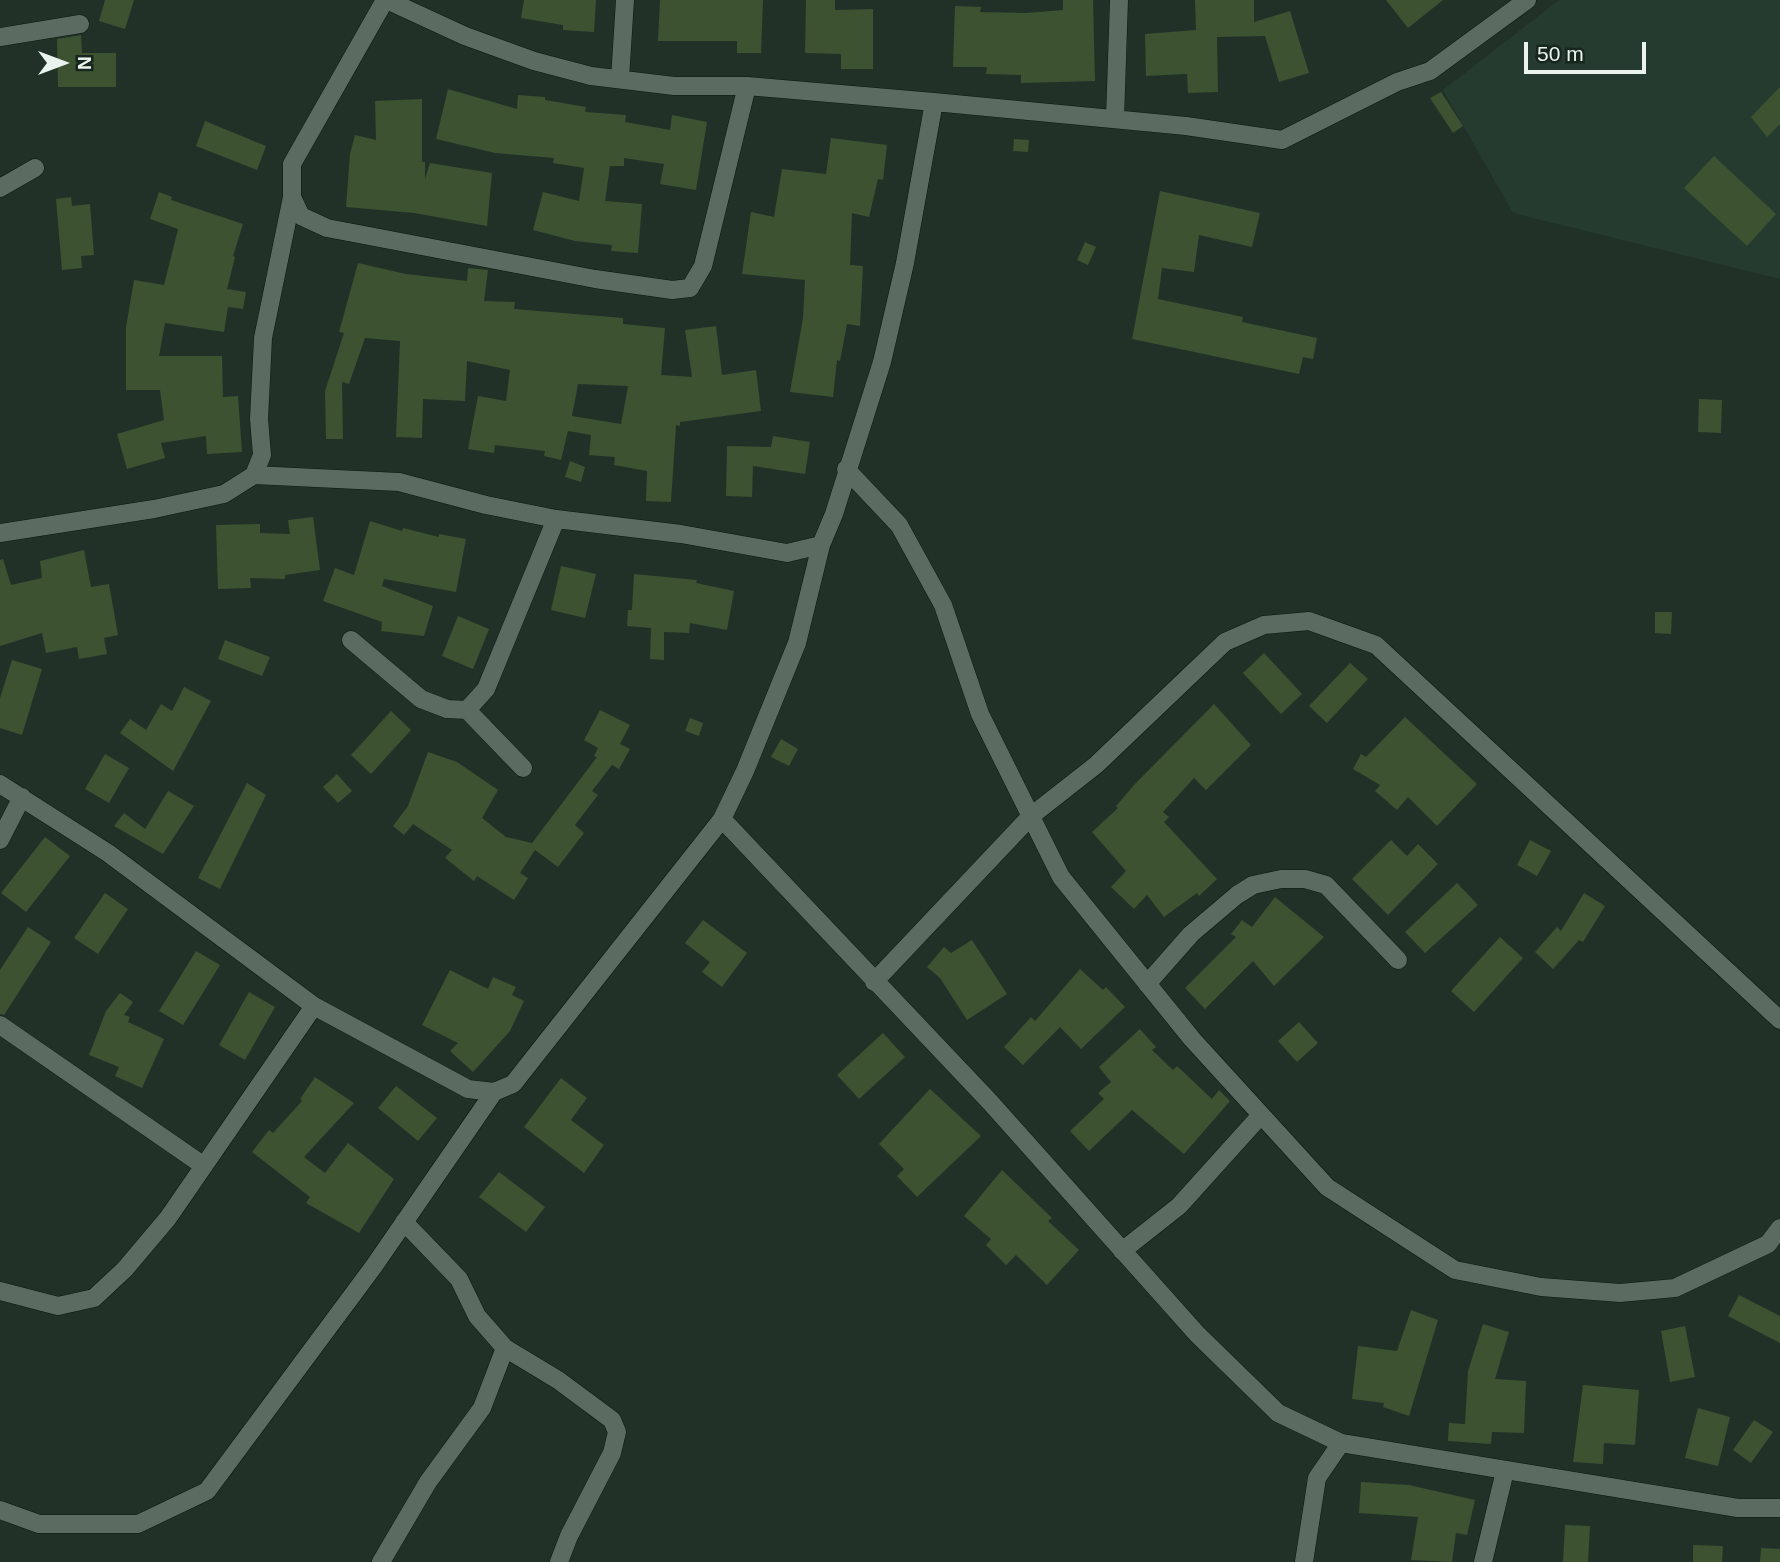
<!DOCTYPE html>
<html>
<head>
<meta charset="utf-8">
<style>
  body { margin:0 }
  #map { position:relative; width:1780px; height:1562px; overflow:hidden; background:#223128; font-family:Helvetica,sans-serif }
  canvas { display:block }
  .north { position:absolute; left:28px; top:28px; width:70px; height:70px; -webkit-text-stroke:5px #18271e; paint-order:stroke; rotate:90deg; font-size:19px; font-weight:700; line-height:28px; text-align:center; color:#eaf3ed }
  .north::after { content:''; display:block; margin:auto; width:24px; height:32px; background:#eaf3ed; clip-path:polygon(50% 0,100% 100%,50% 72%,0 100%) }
  .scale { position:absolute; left:1524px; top:42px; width:122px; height:32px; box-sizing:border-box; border:4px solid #eaf3ed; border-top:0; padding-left:9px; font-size:21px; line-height:24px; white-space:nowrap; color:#eaf3ed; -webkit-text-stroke:5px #18271e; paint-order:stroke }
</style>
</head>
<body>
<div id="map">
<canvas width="1780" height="1562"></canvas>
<div class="north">N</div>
<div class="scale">50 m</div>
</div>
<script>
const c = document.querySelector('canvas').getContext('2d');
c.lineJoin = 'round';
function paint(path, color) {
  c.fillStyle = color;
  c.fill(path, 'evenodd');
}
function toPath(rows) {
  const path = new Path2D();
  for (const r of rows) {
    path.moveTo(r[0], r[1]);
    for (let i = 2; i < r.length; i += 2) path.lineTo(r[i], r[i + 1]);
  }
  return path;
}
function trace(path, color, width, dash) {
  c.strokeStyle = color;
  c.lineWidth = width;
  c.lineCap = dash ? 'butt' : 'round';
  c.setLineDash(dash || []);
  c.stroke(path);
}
paint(toPath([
  [1559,0,1780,0,1780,279,1513,213,1443,90]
]), '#263b2f');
paint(toPath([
  [105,0,134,0,125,29,99,21],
  [524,0,596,0,594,32,563,30,563,25,521,18],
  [660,0,763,0,761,53,737,53,737,41,658,41],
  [806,0,835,0,835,10,873,9,873,69,841,69,841,54,805,53],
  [1063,0,1093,0,1095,81,1021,83,1021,75,986,74,987,67,953,67,955,6,981,7,980,12,1026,13,1063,10],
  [1195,0,1254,0,1254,22,1290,11,1309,73,1279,82,1265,36,1217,37,1218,92,1188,93,1187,74,1146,76,1145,34,1196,30],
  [1386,0,1443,0,1408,28],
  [81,35,82,53,116,53,116,87,58,87,57,39],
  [1780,87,1780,124,1767,137,1751,117],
  [448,89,517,109,518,95,545,97,545,100,586,107,585,112,626,115,625,122,670,130,672,115,707,122,696,190,660,184,664,164,624,158,624,166,610,166,605,201,642,204,638,253,611,251,612,245,575,241,533,230,543,192,579,201,584,168,553,163,554,158,495,153,436,139],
  [1441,92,1463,126,1453,133,1430,98],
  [422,99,422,162,425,162,425,179,430,163,492,173,487,226,414,213,346,207,350,154,355,135,376,140,375,101],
  [205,121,266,146,257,170,196,146],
  [831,138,887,145,883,180,878,179,869,217,852,213,850,265,863,266,860,326,847,324,840,361,837,360,833,397,790,392,803,318,805,280,742,274,751,212,774,217,782,169,826,174],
  [1014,139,1029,140,1028,152,1013,151],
  [1714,156,1776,214,1747,246,1684,188],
  [1160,191,1260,213,1252,247,1199,235,1194,272,1162,268,1158,299,1243,317,1242,322,1317,338,1313,359,1303,357,1299,374,1132,339],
  [159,192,172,197,171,200,243,224,233,256,235,257,227,289,246,292,243,309,228,307,224,332,165,323,159,356,222,356,223,397,238,396,242,452,207,454,206,436,161,443,165,458,127,469,117,434,164,420,160,390,126,390,126,327,134,280,164,285,178,229,150,219],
  [71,197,72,206,90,204,94,255,81,256,82,268,62,270,56,199],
  [1085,242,1096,247,1088,265,1077,260],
  [358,263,406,274,467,281,468,268,488,270,484,301,515,302,514,309,623,318,623,324,665,328,661,375,692,377,685,330,716,326,722,375,756,370,761,411,680,422,680,426,676,425,671,502,646,501,647,471,614,465,615,457,589,455,591,435,568,431,561,460,544,456,545,451,495,445,494,453,468,449,478,396,506,401,510,370,467,361,465,401,423,399,422,438,396,437,400,341,365,338,349,384,342,382,343,439,326,439,325,391,344,333,339,332],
  [578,384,628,386,621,424,572,416],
  [1699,399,1722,400,1721,433,1698,432],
  [773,436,810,442,805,474,753,466,752,497,726,496,727,446,771,447],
  [570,461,585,467,581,482,565,477],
  [313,517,320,570,285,575,285,579,250,578,251,588,218,589,216,525,260,524,260,533,290,534,288,520],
  [370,521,402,531,403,528,439,537,439,534,466,539,456,592,384,579,382,586,433,606,424,636,381,631,382,622,323,601,335,568,354,575],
  [84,550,91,587,109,584,118,635,104,638,107,654,79,659,77,647,46,653,42,633,0,646,0,560,3,559,11,585,42,578,40,561],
  [561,566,596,574,585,618,551,610],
  [634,574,697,580,696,583,734,591,727,630,690,623,689,633,664,632,664,660,650,659,651,628,627,626,628,610,632,610],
  [1655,612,1672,612,1671,634,1655,633],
  [458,616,489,629,473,669,442,656],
  [225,640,270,657,262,676,218,659],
  [1264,653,1302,694,1281,714,1243,673],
  [12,660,42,669,22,735,0,728,0,698],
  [1350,663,1368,679,1327,723,1309,706],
  [184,687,211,701,173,771,120,733,130,719,146,730,161,704,172,711],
  [1214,704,1251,745,1206,790,1194,778,1163,812,1169,817,1164,822,1217,879,1199,896,1197,893,1164,917,1147,895,1134,909,1111,887,1126,871,1092,832,1118,808,1116,806,1134,785],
  [600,710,630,725,620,744,630,749,619,769,612,765,592,791,598,795,575,825,584,833,558,867,535,850,520,873,528,878,514,900,477,876,474,881,445,858,452,850,413,824,404,835,393,826,408,806,428,752,457,762,498,790,482,818,506,837,532,843,597,757,594,756,598,748,584,740],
  [391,711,411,730,371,774,351,755],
  [1405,717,1477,784,1437,826,1408,797,1397,810,1375,791,1380,785,1353,769,1361,754,1366,757],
  [690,718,703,723,699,736,685,731],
  [781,739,798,749,789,766,771,757],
  [105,754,129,768,109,803,85,789],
  [337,774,352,791,338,803,323,787],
  [247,783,266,795,220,889,198,878],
  [168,791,194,806,163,854,114,826,124,813,145,829],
  [45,837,70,856,26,912,1,893],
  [1391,840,1407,856,1418,844,1438,864,1388,915,1352,879],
  [1530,840,1551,851,1537,876,1517,865],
  [1457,883,1478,905,1425,953,1405,932],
  [105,893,128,909,98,954,74,938],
  [1584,893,1605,906,1583,942,1579,940,1553,969,1535,952,1557,927,1561,931],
  [1275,897,1324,937,1274,986,1253,961,1205,1009,1185,988,1236,937,1231,934,1242,920,1252,927],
  [703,920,747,953,722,987,702,972,710,962,685,943],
  [28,927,51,942,4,1015,0,1014,0,970],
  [1500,937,1523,958,1474,1012,1451,991],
  [972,940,1007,994,967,1020,940,978,927,967,944,947,951,953],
  [196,951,220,965,183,1025,159,1011],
  [1080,969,1103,990,1106,987,1125,1007,1081,1049,1060,1027,1023,1065,1004,1047,1031,1017,1035,1021],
  [450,970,488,989,493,977,516,987,512,995,524,1001,510,1031,473,1072,450,1051,458,1043,422,1025],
  [249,992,275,1007,245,1060,219,1045],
  [120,993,133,1002,124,1015,130,1017,128,1022,164,1039,142,1088,115,1076,119,1067,89,1055,106,1011],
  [1299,1022,1318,1043,1297,1062,1278,1041],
  [1140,1029,1156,1047,1152,1050,1173,1070,1177,1066,1212,1099,1219,1090,1230,1101,1184,1154,1132,1110,1089,1151,1070,1131,1104,1099,1098,1093,1111,1082,1099,1067],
  [883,1033,905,1057,859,1099,837,1075],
  [315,1077,354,1103,304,1157,325,1173,348,1143,394,1179,359,1233,306,1203,310,1197,252,1152,269,1130,273,1133,302,1101,300,1099],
  [561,1078,587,1098,571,1120,604,1145,584,1173,524,1127],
  [396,1086,437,1118,418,1141,378,1108],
  [930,1089,981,1136,917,1197,897,1176,904,1169,879,1144],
  [1002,1170,1052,1218,1048,1221,1079,1250,1047,1285,1016,1255,1006,1265,986,1245,991,1239,964,1216],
  [499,1172,545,1207,526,1232,479,1197],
  [1739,1295,1780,1316,1780,1343,1728,1316],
  [1411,1310,1438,1320,1409,1416,1383,1407,1384,1403,1352,1399,1358,1346,1397,1351],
  [1483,1324,1509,1332,1495,1379,1526,1381,1524,1433,1492,1432,1491,1444,1448,1441,1449,1423,1465,1424,1468,1371],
  [1685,1326,1695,1377,1670,1382,1661,1331],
  [1583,1385,1639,1390,1635,1445,1604,1443,1603,1464,1573,1462],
  [1698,1408,1730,1417,1718,1466,1685,1458],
  [1754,1420,1773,1432,1751,1463,1733,1450],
  [1361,1482,1409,1485,1475,1500,1467,1535,1456,1533,1452,1562,1411,1560,1418,1517,1359,1513],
  [1565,1525,1590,1526,1588,1562,1563,1562],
  [1693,1545,1723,1546,1722,1562,1693,1562],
  [1761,1548,1780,1549,1780,1562,1760,1562]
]), '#3c5231');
const minor = toPath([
  [385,0,292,164,292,197,301,216,327,228,595,279,672,290,690,288,703,266,747,86],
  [387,0,465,36,534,61,591,76,674,86,747,86,934,102,1186,126,1282,140,1397,82,1430,71,1527,0],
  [0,37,80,24],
  [620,79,625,0],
  [1115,119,1119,0],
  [0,188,35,168],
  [846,469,899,525,943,605,980,714,1061,877,1192,1039,1327,1187,1455,1270,1541,1287,1620,1293,1675,1288,1768,1244,1780,1228],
  [254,475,399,482,486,505,556,519,681,534,787,553,821,545],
  [0,533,154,509,224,494,254,475,262,455,259,419,263,338,292,197],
  [351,640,421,699,447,709,467,710,486,689,556,519],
  [467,710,523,768],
  [0,784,108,853,314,1006,468,1089,494,1092,513,1084,722,819,745,771,797,643,821,545,834,514,882,362,905,263,934,102],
  [722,819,990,1102,1197,1334,1278,1413,1341,1443,1738,1508,1780,1508],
  [0,840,22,797],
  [874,982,1031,816,1096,765,1225,642,1264,625,1309,621,1376,645,1780,1020],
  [1147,984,1191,934,1237,895,1253,885,1281,879,1305,879,1326,885,1398,960],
  [0,1025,204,1166],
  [404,1222,459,1279,477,1316,505,1348,558,1380,612,1420,617,1432,612,1453,569,1536,559,1562],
  [1122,1251,1179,1206,1261,1115],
  [0,1291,58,1306,94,1298,125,1269,168,1218,314,1006],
  [0,1510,39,1524,138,1524,207,1491,374,1266,494,1092],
  [381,1562,428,1482,482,1408,505,1348],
  [1304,1562,1317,1478,1341,1443],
  [1483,1562,1505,1471]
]);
trace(minor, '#0b1810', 19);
trace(minor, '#5b6b61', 18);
</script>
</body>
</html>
